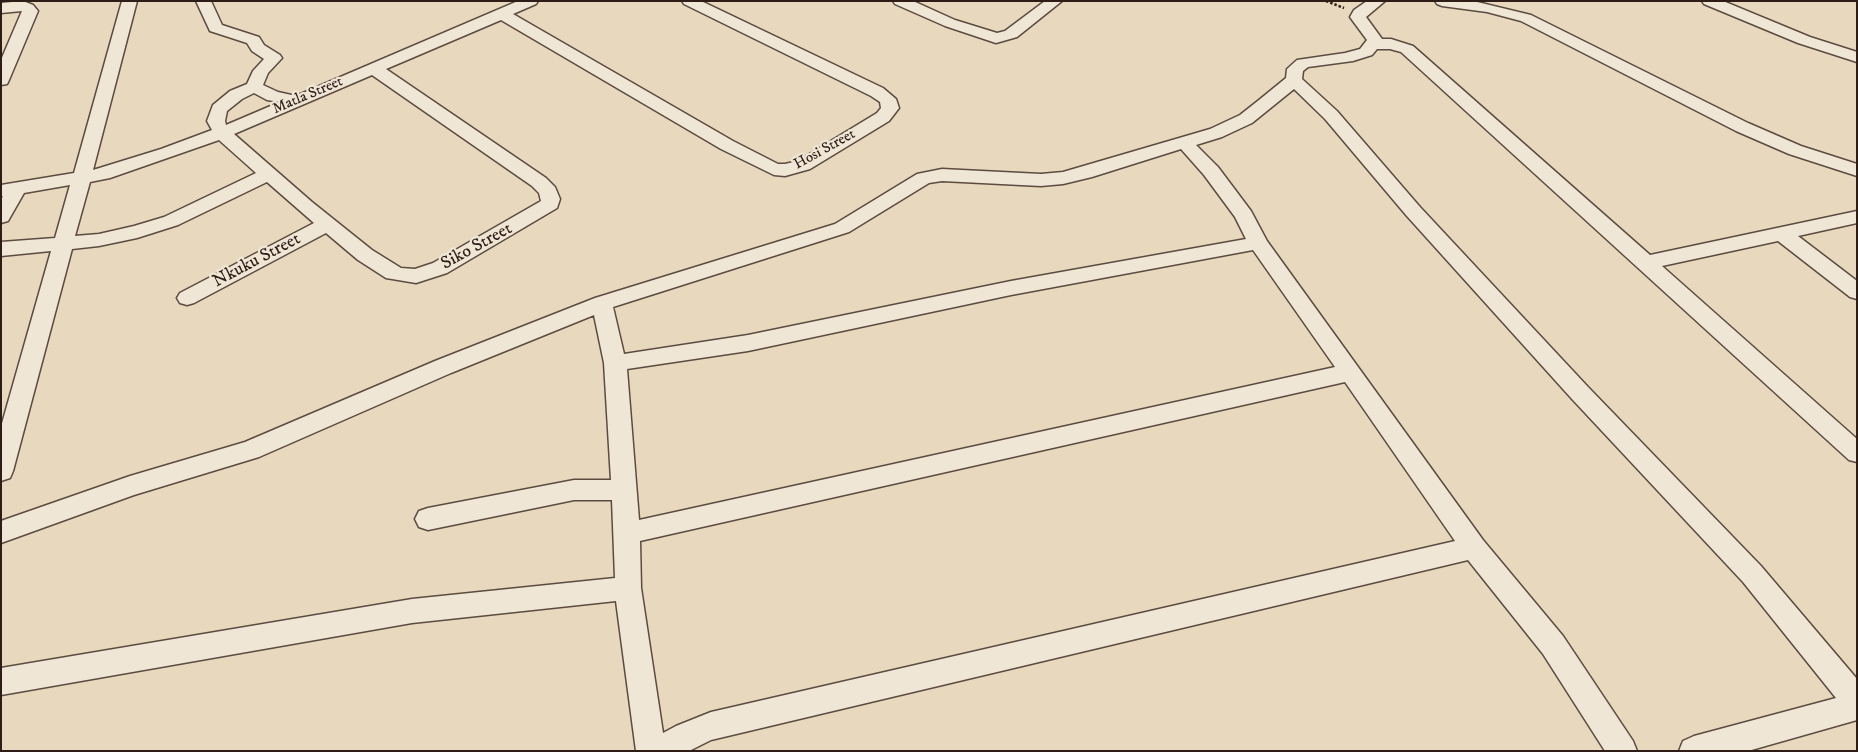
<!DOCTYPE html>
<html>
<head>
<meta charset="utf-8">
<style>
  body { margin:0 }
  #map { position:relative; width:1858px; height:752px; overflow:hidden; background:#e7d8be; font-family:"IM FELL DW Pica",serif }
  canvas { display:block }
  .frame { position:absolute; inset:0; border:2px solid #2e1c16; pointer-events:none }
</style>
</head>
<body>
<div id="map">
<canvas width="1858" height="752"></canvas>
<div class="frame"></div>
</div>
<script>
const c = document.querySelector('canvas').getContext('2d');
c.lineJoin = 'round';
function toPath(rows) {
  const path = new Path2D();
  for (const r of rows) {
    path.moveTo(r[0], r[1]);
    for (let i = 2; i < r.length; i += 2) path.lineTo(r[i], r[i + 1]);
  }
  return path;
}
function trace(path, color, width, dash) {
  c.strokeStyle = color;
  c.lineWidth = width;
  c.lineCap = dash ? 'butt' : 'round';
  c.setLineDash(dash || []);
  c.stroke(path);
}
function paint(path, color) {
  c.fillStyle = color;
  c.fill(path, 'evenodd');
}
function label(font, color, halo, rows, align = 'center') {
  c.font = font + ' "IM FELL DW Pica",serif';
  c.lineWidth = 4.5;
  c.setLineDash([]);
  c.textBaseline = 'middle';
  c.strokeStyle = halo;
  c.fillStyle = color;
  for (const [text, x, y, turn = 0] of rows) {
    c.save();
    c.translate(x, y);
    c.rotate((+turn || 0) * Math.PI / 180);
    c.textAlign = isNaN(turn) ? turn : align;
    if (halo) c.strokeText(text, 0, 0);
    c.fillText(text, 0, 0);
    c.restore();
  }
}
const street = toPath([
  [23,1,33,5,38,11,9,80,7,84,1,85,1,60,22,11,1,13,1,3,23,1],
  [122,1,137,1,93,170,161,149,212,130,207,121,213,105,230,91,247,84,253,71,264,59,252,51,247,43,210,31,196,1,211,1,222,25,259,37,264,45,280,55,282,58,268,73,263,85,278,92,296,96,518,1,538,1,536,4,513,14,733,141,778,164,785,164,798,161,877,113,881,108,880,102,871,96,684,4,682,1,701,1,883,88,896,99,899,108,889,121,810,169,785,176,774,175,721,149,501,20,386,69,546,178,555,187,560,199,557,208,447,273,416,283,386,278,358,260,326,233,194,303,187,305,180,303,177,298,180,293,314,223,267,182,178,225,137,238,99,246,72,249,13,471,10,478,1,481,1,427,51,251,1,256,1,242,55,238,70,185,24,193,8,221,1,223,1,200,3,196,1,197,1,185,74,173,122,1],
  [372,75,532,186,539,193,541,201,433,263,415,269,401,268,372,250,312,202,234,134,372,75],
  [254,93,267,100,280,102,226,125,225,121,227,111,242,99,254,93],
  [219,140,256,173,164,217,134,226,99,234,75,236,90,182,110,178,219,140],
  [893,1,913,1,955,20,997,33,1005,31,1045,1,1062,1,1017,37,996,43,945,26,895,4,893,1],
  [1367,1,1385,1,1366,17,1382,39,1391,39,1413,46,1650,255,1857,211,1857,223,1798,236,1857,281,1857,299,1850,297,1778,241,1662,266,1857,439,1857,462,1849,460,1401,52,1390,49,1377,49,1372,55,1353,61,1308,67,1303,71,1302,79,1337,111,1420,207,1588,387,1761,566,1857,679,1857,720,1748,751,1679,751,1683,741,1694,736,1836,698,1743,582,1572,399,1406,215,1325,119,1294,89,1252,123,1222,137,1196,145,1218,167,1251,211,1267,241,1483,540,1563,636,1633,741,1637,751,1605,751,1543,654,1468,560,711,740,689,751,636,751,616,601,412,623,1,695,1,668,412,599,615,578,612,500,574,500,428,530,419,527,415,519,419,511,428,508,574,480,611,480,604,363,594,315,451,373,259,457,134,495,1,543,1,521,130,476,245,442,435,361,595,298,835,224,917,174,942,169,1041,174,1063,172,1210,129,1240,115,1259,100,1286,78,1287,69,1297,60,1345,53,1360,49,1367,40,1350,17,1354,10,1367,1],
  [1181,149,1204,175,1235,217,1246,239,1011,281,748,335,624,354,613,307,849,232,929,183,942,181,1041,186,1063,184,1092,177,1181,149],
  [1253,250,1335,367,639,520,627,369,748,351,1011,295,1253,250],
  [1345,382,1455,541,711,712,676,726,663,733,641,588,640,541,1345,382],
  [1435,1,1473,1,1531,15,1748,123,1801,146,1857,164,1857,176,1789,154,1736,131,1521,21,1487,12,1442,6,1437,4,1435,1],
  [1702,1,1723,1,1810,37,1857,52,1857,62,1798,43,1704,4,1702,1]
]);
trace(street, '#5c4b40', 3);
trace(toPath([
  [1326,1,1344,8]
]), '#2e1c16', 2.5, [2.5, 2]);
paint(street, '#efe6d5');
label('15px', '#2e1c16', '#efe6d5', [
  ["Matla Street",308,96,-23],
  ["Hosi Street",825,150,-29]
]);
label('18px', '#2e1c16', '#efe6d5', [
  ["Siko Street",477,247,-29],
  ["Nkuku Street",257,261,-28]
]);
</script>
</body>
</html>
